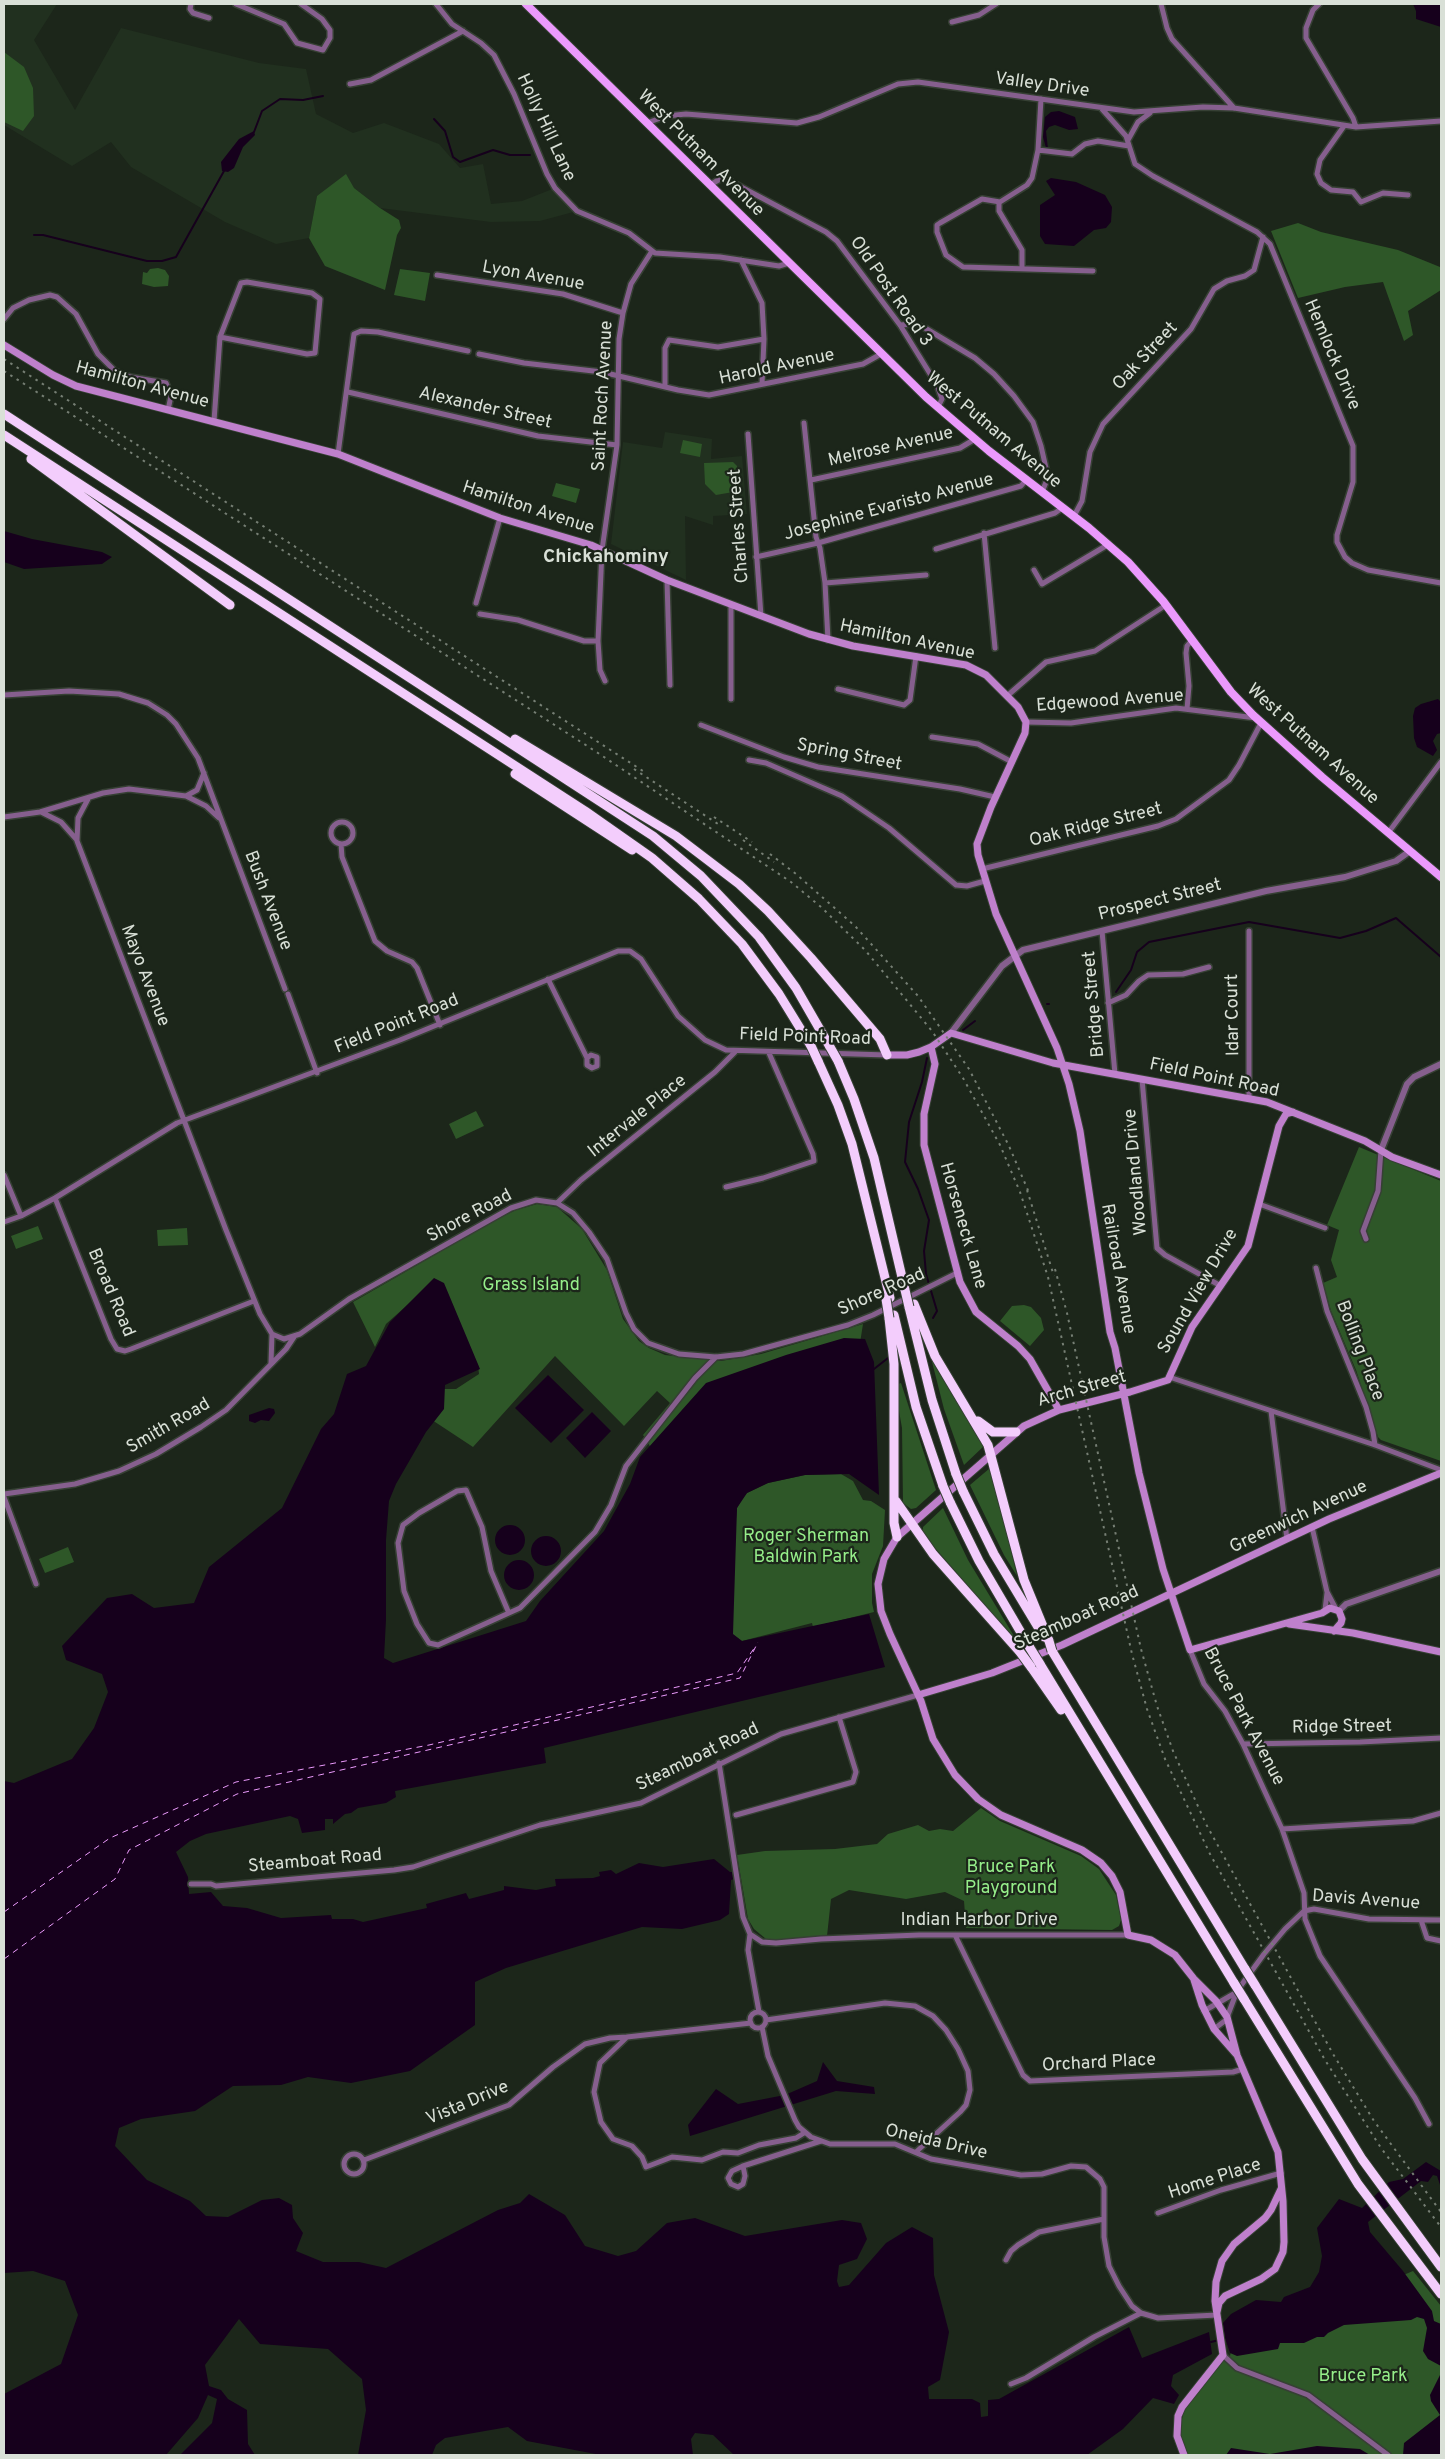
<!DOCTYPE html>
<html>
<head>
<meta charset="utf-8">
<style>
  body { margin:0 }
  #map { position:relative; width:1445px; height:2459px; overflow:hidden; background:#1c261a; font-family:Overpass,sans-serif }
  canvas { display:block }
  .frame { position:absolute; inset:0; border:5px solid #d9e0d7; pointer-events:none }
</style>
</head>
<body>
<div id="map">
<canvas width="1445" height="2459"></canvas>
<div class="frame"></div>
</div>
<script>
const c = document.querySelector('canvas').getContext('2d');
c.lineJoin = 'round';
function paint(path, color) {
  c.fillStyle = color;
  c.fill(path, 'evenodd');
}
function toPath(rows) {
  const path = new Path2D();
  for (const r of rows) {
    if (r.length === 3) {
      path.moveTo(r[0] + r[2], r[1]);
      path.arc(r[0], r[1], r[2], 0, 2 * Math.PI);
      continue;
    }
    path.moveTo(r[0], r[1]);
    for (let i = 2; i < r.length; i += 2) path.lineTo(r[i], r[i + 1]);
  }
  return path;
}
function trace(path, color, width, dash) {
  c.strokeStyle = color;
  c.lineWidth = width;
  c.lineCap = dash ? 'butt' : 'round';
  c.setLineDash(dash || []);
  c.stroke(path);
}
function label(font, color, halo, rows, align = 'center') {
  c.font = font + ' Overpass,sans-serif';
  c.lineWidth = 4.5;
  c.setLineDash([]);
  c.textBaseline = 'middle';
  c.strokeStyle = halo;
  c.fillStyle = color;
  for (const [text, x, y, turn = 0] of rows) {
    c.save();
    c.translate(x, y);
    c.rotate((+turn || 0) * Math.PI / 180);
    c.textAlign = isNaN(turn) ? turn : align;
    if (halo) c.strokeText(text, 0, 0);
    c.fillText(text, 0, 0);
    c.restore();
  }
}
paint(toPath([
  [4,4,57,4,34,40,75,110,121,28,259,63,306,69,316,114,353,133,384,123,439,144,460,168,483,164,491,204,522,201,555,188,577,211,540,221,491,222,380,208,354,188,317,196,309,238,276,244,225,222,131,167,111,142,72,166,4,125],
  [665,432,712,439,711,459,742,456,747,514,713,516,713,525,685,516,686,580,611,544,623,442,662,448]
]), '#21301f');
paint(toPath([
  [4,52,24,67,33,88,34,116,23,131,4,122],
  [346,174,354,188,380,208,399,220,401,228,397,235,385,290,325,266,309,238,317,196],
  [1298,223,1321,232,1398,250,1440,267,1441,290,1408,311,1413,335,1404,341,1383,282,1345,287,1298,298,1271,231],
  [158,268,165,270,169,276,168,286,154,287,142,284,143,272,147,273,150,269],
  [400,269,430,273,425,301,394,295],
  [683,440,702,444,700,457,680,453],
  [733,462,737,466,739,491,716,495,705,484,704,463],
  [556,483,580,489,576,503,552,496],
  [476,1111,484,1126,456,1139,449,1124],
  [1359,1147,1441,1181,1441,1461,1381,1440,1378,1437,1356,1370,1331,1311,1323,1283,1337,1277,1331,1260,1339,1230,1327,1225],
  [537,1204,557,1207,582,1229,607,1270,623,1319,639,1341,649,1348,665,1355,721,1361,761,1354,863,1324,860,1343,651,1448,643,1435,670,1403,657,1391,624,1426,555,1356,473,1447,429,1418,438,1389,456,1389,479,1374,478,1365,431,1284,386,1324,375,1347,353,1302,497,1219,516,1210],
  [38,1226,43,1239,16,1249,11,1236],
  [187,1228,188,1245,158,1246,157,1230],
  [1024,1305,1031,1307,1041,1318,1044,1330,1030,1346,1000,1321,1012,1306],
  [930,1354,984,1446,964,1465,944,1409],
  [901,1383,936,1490,916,1508,911,1509,903,1503,902,1428,899,1411,898,1384],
  [990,1468,992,1470,1017,1576,1004,1555,970,1485],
  [841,1474,853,1481,863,1500,871,1501,885,1510,883,1546,872,1574,872,1603,874,1612,813,1627,812,1623,742,1641,733,1635,732,1627,734,1540,737,1508,741,1500,747,1493,768,1483,805,1475],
  [943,1508,968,1560,1014,1636,1012,1637,923,1534,923,1527],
  [68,1547,74,1562,45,1573,39,1559],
  [981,1808,1000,1821,1081,1856,1099,1869,1116,1895,1121,1920,1119,1926,1112,1930,966,1928,964,1901,945,1892,906,1899,849,1890,831,1899,827,1936,775,1941,766,1939,754,1929,748,1919,737,1855,765,1851,835,1849,877,1844,888,1834,918,1825,929,1831,940,1829,953,1831],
  [1413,2271,1441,2306,1441,2455,1188,2455,1179,2432,1184,2410,1214,2368,1230,2356,1232,2347]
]), '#2e5728');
paint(toPath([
  [1413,4,1441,4,1441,27,1416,19,1416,11],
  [1059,111,1075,117,1078,129,1069,130,1055,125,1049,127,1046,131,1048,149,1046,148,1043,137,1045,117,1051,112],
  [254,131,255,135,243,147,234,168,228,172,222,171,221,162,228,153,239,139],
  [1051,178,1076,182,1105,195,1112,207,1111,222,1106,228,1094,230,1074,246,1045,244,1040,236,1040,205,1055,195,1046,181],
  [4,531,32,539,102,552,112,557,102,564,24,569,4,562],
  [1438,699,1441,702,1441,733,1437,734,1433,741,1437,750,1433,756,1417,747,1414,738,1413,716,1415,708,1421,704],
  [434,1278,444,1283,480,1369,445,1385,444,1409,426,1432,396,1484,389,1501,386,1540,386,1620,384,1658,393,1663,526,1621,540,1601,604,1531,630,1484,640,1457,706,1383,786,1355,844,1338,865,1339,874,1362,879,1495,849,1474,805,1475,768,1483,747,1493,737,1508,733,1634,742,1641,869,1614,885,1667,544,1748,546,1763,395,1791,396,1797,386,1803,358,1808,351,1813,345,1814,333,1824,333,1819,325,1819,325,1830,302,1833,298,1819,290,1816,206,1834,190,1841,176,1852,188,1877,189,1894,211,1892,223,1906,247,1908,281,1918,331,1915,332,1919,353,1919,363,1922,427,1908,426,1904,466,1893,469,1899,504,1890,504,1886,536,1890,556,1886,555,1879,593,1878,600,1876,599,1872,611,1870,616,1874,639,1863,663,1867,714,1859,730,1872,732,1872,734,1879,731,1880,729,1914,720,1920,682,1929,642,1927,506,1968,475,1982,475,2025,410,2071,351,2083,308,2077,281,2085,233,2086,195,2111,141,2119,119,2128,115,2146,147,2180,190,2201,206,2216,228,2217,262,2200,279,2198,292,2205,293,2218,303,2233,296,2251,323,2262,359,2262,386,2268,498,2210,520,2203,529,2194,565,2215,585,2246,618,2256,636,2251,667,2223,695,2218,745,2236,842,2220,861,2223,867,2239,857,2259,839,2265,837,2281,839,2287,849,2285,886,2243,912,2227,933,2238,934,2275,949,2332,940,2380,928,2387,929,2399,972,2399,980,2403,981,2417,988,2416,988,2400,999,2399,1129,2327,1142,2358,1209,2332,1212,2354,1173,2375,1171,2386,1179,2395,1174,2404,1153,2398,1123,2429,1087,2455,734,2455,713,2435,695,2433,691,2439,693,2455,601,2455,527,2441,508,2427,445,2438,436,2445,432,2455,358,2455,366,2410,362,2379,328,2349,260,2344,239,2319,205,2365,209,2386,221,2390,228,2399,247,2410,248,2444,255,2455,180,2455,212,2423,217,2399,208,2395,198,2418,166,2455,4,2455,4,2394,61,2364,78,2315,65,2281,33,2271,4,2273,4,1781,14,1783,72,1759,94,1728,108,1692,102,1674,66,1660,62,1646,107,1598,132,1594,154,1608,194,1603,209,1567,282,1508,321,1429,334,1414,347,1374,366,1366,390,1322],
  [548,1375,584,1410,551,1443,515,1408],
  [269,1408,274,1409,275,1413,269,1421,261,1420,255,1423,249,1421,249,1415],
  [592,1412,611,1431,585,1458,566,1438],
  [510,1540,15],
  [546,1551,15],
  [519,1575,15],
  [823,2062,837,2081,874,2087,875,2094,836,2091,690,2136,688,2125,716,2089,738,2104,785,2095,817,2081],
  [1426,2162,1441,2171,1441,2188,1437,2176,1433,2175,1428,2182,1421,2181,1368,2222,1370,2232,1403,2271,1432,2311,1434,2321,1441,2324,1441,2366,1428,2359,1423,2351,1427,2328,1424,2319,1417,2317,1411,2320,1344,2325,1328,2333,1324,2337,1317,2337,1304,2343,1280,2343,1278,2349,1237,2356,1230,2353,1225,2338,1223,2323,1231,2314,1256,2300,1281,2302,1284,2297,1310,2287,1319,2272,1322,2256,1317,2228,1339,2199,1362,2208,1389,2182,1403,2179],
  [1441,2373,1441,2455,1403,2455,1404,2443,1440,2415,1431,2401,1430,2395],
  [1317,2446,1360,2449,1370,2455,1226,2455,1231,2448,1270,2454]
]), '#16001c');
trace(toPath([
  [434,119,445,131,453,157,460,162,493,150,510,155,530,155],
  [254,132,262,111,280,99,303,100,323,96],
  [34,235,43,235,147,261,162,261,176,257,224,171],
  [1116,992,1131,970,1137,952,1149,942,1249,922,1340,938,1366,931,1396,918,1441,957],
  [1047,1004,1049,1004],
  [963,1030,975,1021],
  [927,1058,922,1082,909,1122,905,1162,918,1189,929,1220,924,1251,926,1274,937,1311,933,1318],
  [874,1369,888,1358],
  [1211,2342,1219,2340]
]), '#16001c', 2);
trace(toPath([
  [4,1912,110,1838,236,1782,429,1745,737,1673,755,1647],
  [4,1959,115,1879,129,1850,237,1794,740,1678,758,1642]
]), '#ec9bfd', 1, [6, 5]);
const minor = toPath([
  [191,4,190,9,193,13,209,18],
  [236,4,284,24,297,43,323,50,330,38,330,30,322,19,301,4],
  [436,4,452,24,481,43,494,55,514,94,547,174,555,188,577,211,629,233,655,253,720,257,779,266,789,263],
  [1161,4,1167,28,1172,39,1234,108],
  [1319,4,1313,10,1306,28,1306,38,1353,118,1356,127],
  [952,22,979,15,996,4],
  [350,84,371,80,463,31],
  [1041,99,1038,150,1032,178,1027,185,1000,202,982,199,940,223,937,225,937,232,946,255,963,267,1093,271],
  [1102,109,1126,136,1135,164,1153,176,1257,232,1270,244,1353,446,1353,482,1337,535,1337,542,1345,557,1352,563,1368,570,1441,583],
  [647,123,666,116,686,114,797,123,819,117,898,84,918,82,1134,112,1203,107,1234,108,1356,127,1441,121],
  [1344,126,1320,160,1317,174,1321,183,1331,190,1353,192,1361,202,1383,193,1408,195],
  [1128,140,1138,122,1150,113],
  [1038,150,1072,154,1085,144,1098,141,1129,146],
  [710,185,720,179,728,180,826,232,837,241,900,325,937,385,942,399,938,407],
  [999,202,999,211,1022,250,1022,269],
  [741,260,762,303,764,339,762,384],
  [437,275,563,294,623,313],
  [4,319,13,308,29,300,50,295,57,297,76,314,98,354,115,371,130,377,166,383,171,396,168,410],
  [900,325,913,324,925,328,975,358,994,374,1014,396,1033,422,1041,446,1048,477,1042,492],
  [479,354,524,363,602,372,678,390,709,395,863,364,881,354],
  [665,386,665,348,669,340,718,347,764,339],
  [348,392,538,436,617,445],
  [214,421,220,337,241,283,247,282,312,293,320,299,315,353,307,354,220,337],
  [804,423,816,537,820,548,825,583,828,640],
  [748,434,761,616],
  [338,454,354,334,361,331,378,332,468,351],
  [811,480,960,448,975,439],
  [1074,516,1082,501,1090,452,1103,424,1191,329,1214,289,1227,281,1245,276,1254,270,1263,237],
  [984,533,995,648],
  [936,549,1055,513,1062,508],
  [756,557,818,543,1021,486,1026,480],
  [1034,570,1042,584,1109,544],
  [667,580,670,685],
  [825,583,926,575],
  [476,603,500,518],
  [731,605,731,699],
  [480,614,518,620,584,641,598,641],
  [605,681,600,670,598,641,602,550,617,445,619,339,623,313,631,284,652,251],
  [838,689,904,705,910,700,916,656],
  [4,695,69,691,119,694,148,703,167,715,176,724,198,758,285,989],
  [1007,696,1046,662,1095,651,1166,605],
  [1187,709,1189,686,1186,653,1187,646,1192,640],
  [1026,722,1071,723,1176,708,1256,718],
  [701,725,784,757,818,767,960,789,995,797],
  [932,737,978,744,1012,762],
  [749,760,766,763,842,796,889,828,956,885,967,886,985,881],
  [186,796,197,790,204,773],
  [88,799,78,818,77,841,226,1230,260,1314,272,1334,284,1339,300,1334,349,1299,511,1208,536,1200,557,1203,573,1213,589,1232,607,1259,626,1313,634,1329,648,1343,679,1354,716,1357,743,1354,848,1325,873,1315,957,1273],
  [41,812,61,822,77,840],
  [4,817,40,812,103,793,129,789,186,796,206,806,219,818],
  [342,833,11],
  [1388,833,1441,762],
  [341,844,342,857,375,941,387,951,412,962,417,968,440,1025],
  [982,869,1158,826,1176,819,1229,780,1239,765,1261,723],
  [1102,931,1115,1074],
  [1249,931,1249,1099],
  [548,979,587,1058,587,1065,592,1068,597,1066,597,1057,591,1055,587,1058],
  [288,994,317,1073],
  [1108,1003,1126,995,1139,981,1148,975,1183,974,1209,967],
  [1142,1079,1157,1248,1165,1255,1221,1286],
  [4,1175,21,1216],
  [726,1187,763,1178,814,1161,813,1154,769,1053],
  [55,1198,111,1339,117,1349,125,1351,131,1349,254,1301],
  [557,1203,581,1180,715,1072,735,1052],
  [1259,1204,1325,1228],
  [4,1222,21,1216,55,1198,177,1123,400,1040,618,951,630,951,641,959,678,1016,705,1040,726,1050,887,1055],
  [1366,1239,1363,1231,1378,1191,1381,1150],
  [1316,1268,1327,1311,1366,1407,1373,1432,1375,1445],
  [271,1363,272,1334],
  [1169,1377,1375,1445,1441,1470],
  [1271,1411,1287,1539],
  [4,1494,75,1484,119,1471,156,1454,201,1427,226,1410,286,1349,294,1337],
  [4,1497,36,1584],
  [1312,1527,1327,1592,1336,1609],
  [1325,1610,1327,1593],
  [508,1611,491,1571,482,1527,466,1490,457,1491,419,1513,403,1525,398,1543,404,1591,417,1624,429,1643,438,1645,520,1608,595,1532,611,1505,626,1466,695,1378,716,1357],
  [1190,1650,1204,1684,1225,1711,1243,1744,1282,1829,1304,1893,1305,1919,1320,1956,1415,2098,1429,2124],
  [1243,1744,1360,1742,1441,1738],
  [719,1763,743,1917,750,1934,748,1950,759,2012],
  [736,1815,853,1782,856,1772,839,1717],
  [1282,1829,1413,1821,1441,1813],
  [191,1884,211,1884,216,1886,394,1870,413,1867,540,1825,641,1803,781,1734,918,1695],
  [1421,1920,1427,1938,1441,1941],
  [750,1934,762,1942,776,1943,821,1939,919,1935,1128,1935],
  [955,1935,1023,2075,1030,2081,1233,2072,1243,2069],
  [1204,2011,1237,1992],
  [758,2020,8],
  [766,2020,885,2003,915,2006,933,2016,946,2030,958,2049,968,2071,970,2090,966,2105,960,2112,916,2152],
  [751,2023,627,2037,600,2063,594,2092,601,2122,613,2139,632,2146,642,2157,646,2167,672,2157,702,2160,723,2152,738,2153,759,2145,796,2138,804,2133],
  [762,2027,768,2056,795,2120,799,2127,811,2137,830,2144,895,2144,931,2159,1021,2175,1042,2174,1071,2166,1086,2167,1100,2179,1104,2187,1104,2237,1109,2266,1119,2286,1132,2306,1141,2313,1158,2318,1217,2315],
  [1214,2029,1226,2020,1237,1991,1264,1954,1285,1929,1304,1911,1314,1909,1369,1919,1441,1920],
  [354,2164,10],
  [364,2160,509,2105,553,2067,585,2044,610,2038,627,2037],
  [743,2166,745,2176,743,2184,738,2187,731,2184,728,2178,732,2171,743,2166,821,2141],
  [1158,2213,1221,2190,1281,2173],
  [1006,2260,1011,2251,1018,2245,1039,2232,1104,2219],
  [1223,2355,1237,2368,1308,2395,1388,2455],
  [1011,2384,1026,2378,1094,2337,1141,2313]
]);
const tertiary = toPath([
  [951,1033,1002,966,1023,950,1266,891,1345,877,1396,861,1410,851],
  [1381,1150,1407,1084,1414,1077,1441,1064],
  [1339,1611,1346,1604,1441,1571]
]);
const secondary = toPath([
  [4,345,53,375,76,386,338,454,500,518,591,545,667,580,809,634,853,646,966,665,986,675,1018,707,1026,722,1025,733,991,807,977,844,978,855,996,914,1057,1048,1069,1084,1080,1131,1110,1332,1115,1348,1139,1473,1163,1569,1190,1650,1322,1613,1330,1608,1339,1611,1342,1619,1341,1623,1334,1631],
  [931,1047,935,1064,924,1114,924,1145,960,1282,976,1312,1018,1346,1030,1359,1059,1410],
  [887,1055,907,1055,919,1052,931,1047,951,1033,1053,1063,1267,1102,1365,1141,1392,1157,1441,1175],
  [1289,1624,1353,1633,1441,1652],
  [918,1695,992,1673,1062,1645,1329,1519,1441,1473],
  [1194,1980,1202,2005,1214,2029,1236,2054],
  [1217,2312,1219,2303,1225,2296,1261,2279,1275,2269,1283,2252,1284,2242,1283,2201,1278,2152,1237,2055,1227,2017,1216,2001,1194,1979,1175,1955,1151,1940,1128,1935,1120,1892,1112,1876,1101,1863,1082,1850,1001,1815,978,1799,955,1775,933,1739,921,1701,890,1634,881,1611,878,1584,884,1559,897,1537,1024,1426,1059,1410,1130,1392,1168,1380,1192,1327,1248,1246,1279,1126,1286,1114,1293,1112],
  [1184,2455,1177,2436,1178,2416,1182,2407,1223,2355,1215,2301,1216,2282,1222,2261,1234,2244,1265,2218,1271,2210,1281,2189]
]);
const primary = toPath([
  [526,4,926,397,989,451,1089,528,1128,562,1163,601,1231,692,1253,715,1322,777,1441,877]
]);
const motorway = toPath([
  [4,414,653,836,701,876,759,937,796,988,830,1047],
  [4,435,585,811,652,858,699,899,742,944,779,994,811,1046],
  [31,459,230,605],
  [515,739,676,836,739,884,768,911,811,958,880,1039,887,1055],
  [515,774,632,850],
  [818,1061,838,1105,852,1144,890,1298],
  [838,1061,854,1099,874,1158,905,1290],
  [914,1304,935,1356,988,1445,1024,1580,1049,1641],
  [909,1307,932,1400,956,1474],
  [894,1315,916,1407,943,1486],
  [889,1318,894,1364,894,1523,897,1537],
  [978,1421,993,1432,1016,1432],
  [963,1491,994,1554,1044,1637],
  [896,1501,933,1554,1020,1652],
  [950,1502,979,1561,1030,1648],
  [1052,1651,1245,1969],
  [1040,1664,1234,1983],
  [1031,1667,1061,1710],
  [1255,1985,1362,2159,1441,2267],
  [1244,1999,1358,2184,1441,2294]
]);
trace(minor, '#364034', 8);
trace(tertiary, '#364034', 9);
trace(secondary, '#364034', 9);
trace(primary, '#364034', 10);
trace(motorway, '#364034', 11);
trace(minor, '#865f8e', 5);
trace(tertiary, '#865f8e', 6);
trace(secondary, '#bf80cc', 7);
trace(primary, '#eb99fc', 8);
trace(motorway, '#f3cdfc', 9);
trace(toPath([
  [4,359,643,771],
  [4,371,595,751,791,882,821,907,865,950,932,1031,963,1078,1000,1145,1020,1192,1048,1277,1132,1654,1147,1709,1165,1759,1210,1854,1325,2060,1381,2148,1441,2227],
  [634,769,718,824],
  [714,817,752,842],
  [743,840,774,862],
  [770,854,796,874,855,926,918,996,969,1069,1009,1146,1030,1195],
  [1027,1190,1054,1276],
  [1055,1269,1067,1313,1141,1649,1157,1706,1173,1751,1206,1824,1333,2054,1374,2121,1441,2212]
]), '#767f74', 2, [2.5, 5]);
const motorwayBridge = toPath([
  [811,1046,818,1061],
  [830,1047,838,1061],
  [905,1290,909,1307],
  [886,1299,889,1318],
  [956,1474,963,1491],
  [943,1486,950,1502],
  [1049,1641,1052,1651],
  [1030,1648,1040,1664],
  [1020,1652,1031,1667],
  [1245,1969,1255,1985],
  [1234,1983,1244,1999]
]);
trace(motorwayBridge, '#364034', 11, []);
trace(motorwayBridge, '#f3cdfc', 9);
label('18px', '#d9e0d7', '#1c261a', [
  ["Valley Drive",1042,86,8],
  ["Holly Hill Lane",545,128,65],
  ["West Putnam Avenue",700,154,45],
  ["Lyon Avenue",533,277,10],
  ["Old Post Road 3",890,292,55],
  ["Hemlock Drive",1331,355,67],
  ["Oak Street",1146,357,-47],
  ["Harold Avenue",777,368,-12],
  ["Hamilton Avenue",142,386,15],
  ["Saint Roch Avenue",604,396,-87],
  ["Alexander Street",485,409,13],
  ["West Putnam Avenue",993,431,40],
  ["Melrose Avenue",891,448,-13],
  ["Josephine Evaristo Avenue",889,508,-15],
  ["Hamilton Avenue",528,509,18],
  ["Charles Street",740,526,-94],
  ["Hamilton Avenue",907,641,12],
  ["Edgewood Avenue",1110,702,-4],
  ["West Putnam Avenue",1312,745,42],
  ["Spring Street",849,756,11],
  ["Oak Ridge Street",1096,826,-14],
  ["Bush Avenue",267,901,69],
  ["Prospect Street",1160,901,-14],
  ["Mayo Avenue",144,976,69],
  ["Bridge Street",1095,1004,-95],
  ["Idar Court",1234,1015,-91],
  ["Field Point Road",397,1025,-22],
  ["Field Point Road",805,1038,2],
  ["Field Point Road",1214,1079,12],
  ["Intervale Place",638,1117,-39],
  ["Woodland Drive",1137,1172,-95],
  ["Shore Road",470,1217,-28],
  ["Horseneck Lane",962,1226,74],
  ["Railroad Avenue",1117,1269,80],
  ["Sound View Drive",1199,1292,-60],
  ["Broad Road",110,1293,67],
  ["Shore Road",882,1293,-24],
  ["Bolling Place",1359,1351,69],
  ["Arch Street",1082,1390,-16],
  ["Smith Road",169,1427,-30],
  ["Greenwich Avenue",1299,1518,-25],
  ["Steamboat Road",1077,1619,-24],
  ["Bruce Park Avenue",1243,1717,62],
  ["Ridge Street",1342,1728,-1],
  ["Steamboat Road",698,1758,-26],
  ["Steamboat Road",315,1862,-5],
  ["Davis Avenue",1366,1901,4],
  ["Indian Harbor Drive",979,1921],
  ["Orchard Place",1099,2064,-3],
  ["Vista Drive",468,2104,-23],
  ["Oneida Drive",936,2143,13],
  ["Home Place",1215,2180,-18]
]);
label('18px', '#96ee8a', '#1c261a', [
  ["Grass Island",531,1286],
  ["Roger Sherman",806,1537],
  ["Baldwin Park",806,1558],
  ["Bruce Park",1011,1868],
  ["Playground",1011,1889],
  ["Bruce Park",1363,2377]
]);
label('bold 19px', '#d9e0d7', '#1c261a', [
  ["Chickahominy",606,558]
]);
</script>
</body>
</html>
